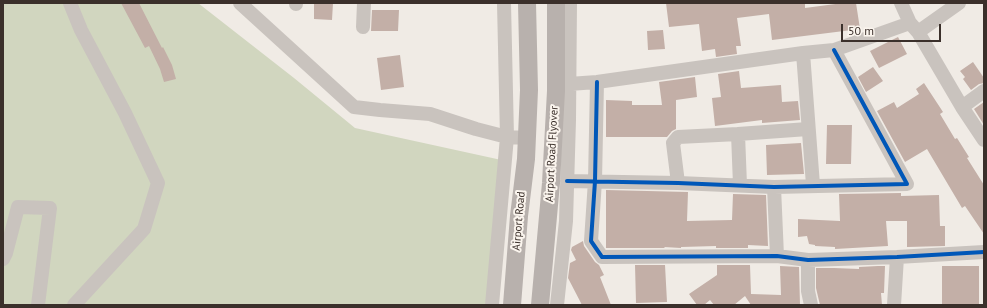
<!DOCTYPE html>
<html>
<head>
<meta charset="utf-8">
<style>
  body { margin:0 }
  #map { position:relative; width:987px; height:308px; overflow:hidden; background:#f0ebe5; font-family:"PT Sans",sans-serif }
  canvas { display:block }
  .frame { position:absolute; inset:0; border:4px solid #3b302b; pointer-events:none }
  .scale { position:absolute; left:841px; top:24px; width:100px; height:18px; box-sizing:border-box; border:2px solid #3b302b; border-top:0; padding-left:5px; font-size:12px; line-height:14px; white-space:nowrap; color:#3b302b; -webkit-text-stroke:3px #fbf5ee; paint-order:stroke }
</style>
</head>
<body>
<div id="map">
<canvas width="987" height="308"></canvas>
<div class="frame"></div>
<div class="scale">50 m</div>
</div>
<script>
const c = document.querySelector('canvas').getContext('2d');
c.lineJoin = 'round';
function paint(path, color) {
  c.fillStyle = color;
  c.fill(path, 'evenodd');
}
function toPath(rows) {
  const path = new Path2D();
  for (const r of rows) {
    path.moveTo(r[0], r[1]);
    for (let i = 2; i < r.length; i += 2) path.lineTo(r[i], r[i + 1]);
  }
  return path;
}
function trace(path, color, width, dash) {
  c.strokeStyle = color;
  c.lineWidth = width;
  c.lineCap = dash ? 'butt' : 'round';
  c.setLineDash(dash || []);
  c.stroke(path);
}
function label(font, color, halo, rows, align = 'center') {
  c.font = font + ' "PT Sans",sans-serif';
  c.lineWidth = 4;
  c.setLineDash([]);
  c.textBaseline = 'middle';
  c.strokeStyle = halo;
  c.fillStyle = color;
  for (const [text, x, y, turn = 0] of rows) {
    c.save();
    c.translate(x, y);
    c.rotate((+turn || 0) * Math.PI / 180);
    c.textAlign = isNaN(turn) ? turn : align;
    if (halo) c.strokeText(text, 0, 0);
    c.fillText(text, 0, 0);
    c.restore();
  }
}
paint(toPath([
  [3,3,198,3,294,78,355,128,506,161,489,305,3,305]
]), '#d1d6bf');
paint(toPath([
  [121,3,139,3,162,48,163,47,172,65,176,79,164,82,160,69,149,46,145,48],
  [314,3,333,3,332,20,314,19],
  [666,3,805,3,805,8,843,3,856,3,860,29,772,40,769,14,737,18,741,46,736,46,737,54,716,57,715,49,702,51,699,24,669,27],
  [372,10,399,10,398,31,371,31],
  [663,30,665,49,648,50,647,31],
  [898,37,907,54,879,68,870,51],
  [400,55,404,87,381,90,377,58],
  [973,62,984,78,984,83,979,84,971,90,963,79,965,77,960,71],
  [873,67,883,81,866,92,858,77],
  [739,71,741,88,781,85,782,102,798,101,800,120,762,123,762,120,715,126,712,98,721,97,718,74],
  [695,77,697,97,676,100,676,129,672,131,667,137,606,137,606,100,632,101,632,105,662,105,659,82],
  [924,83,943,112,940,114,955,139,957,138,969,157,967,158,984,185,984,234,965,206,962,208,927,149,905,162,877,111,894,102,897,108,919,94,916,89],
  [984,102,984,125,974,109],
  [827,125,852,125,851,164,826,164],
  [801,143,804,174,767,175,766,145],
  [606,190,688,192,687,221,732,220,733,194,766,195,768,246,748,245,748,248,716,248,716,246,681,247,681,248,664,247,665,248,606,248],
  [901,193,901,196,939,195,940,226,945,226,945,246,907,247,907,221,886,221,888,246,835,249,835,247,815,246,815,245,809,244,807,236,798,237,798,219,840,221,839,194],
  [583,241,584,246,595,262,599,265,604,275,600,277,611,305,582,305,568,278,570,263,576,260,571,250,572,247],
  [635,265,665,265,667,302,636,303],
  [717,265,750,265,751,294,781,295,780,266,799,267,800,305,751,305,745,296,734,305,714,305,710,300,704,305,697,305,689,294,717,275],
  [878,266,885,266,884,293,881,293,882,305,820,305,816,288,816,268,834,268,859,269,859,267],
  [942,266,979,266,979,305,942,305]
]), '#c3afa7');
trace(toPath([
  [70,3,81,30,125,113,158,183,144,229,74,305],
  [240,3,354,107,380,110,430,114,476,129,507,137,527,138],
  [901,3,910,23,918,32,962,107,984,140],
  [296,4,296,3],
  [363,27,364,3],
  [918,32,959,3],
  [803,53,813,185],
  [597,82,595,181,591,241,602,257,777,256,808,260,897,257,984,252],
  [569,84,597,82,803,53,834,50,910,23],
  [962,107,984,91],
  [738,134,808,129],
  [567,181,678,183,774,187,907,184,834,50],
  [678,183,673,143,678,137,738,134,740,185],
  [774,187,777,256],
  [3,259,6,253,18,207,50,208,38,305],
  [808,260,808,291,811,305],
  [492,305,507,137,504,3],
  [557,305,566,221,569,120,570,3],
  [894,305,897,257]
]), '#c9c3be', 14);
trace(toPath([
  [512,305,519,216,526,159,529,90,527,3],
  [540,305,551,183,556,91,556,3]
]), '#b8b1ad', 18);
trace(toPath([
  [597,82,595,181,591,241,602,257,777,256,808,260,897,257,984,252],
  [567,181,678,183,774,187,907,184,834,50]
]), '#0057b8', 4);
label('11px', '#3b302b', '#fbf5ee', [
  ["Airport Road Flyover",552,154,-87],
  ["Airport Road",519,221,-85]
]);
</script>
</body>
</html>
